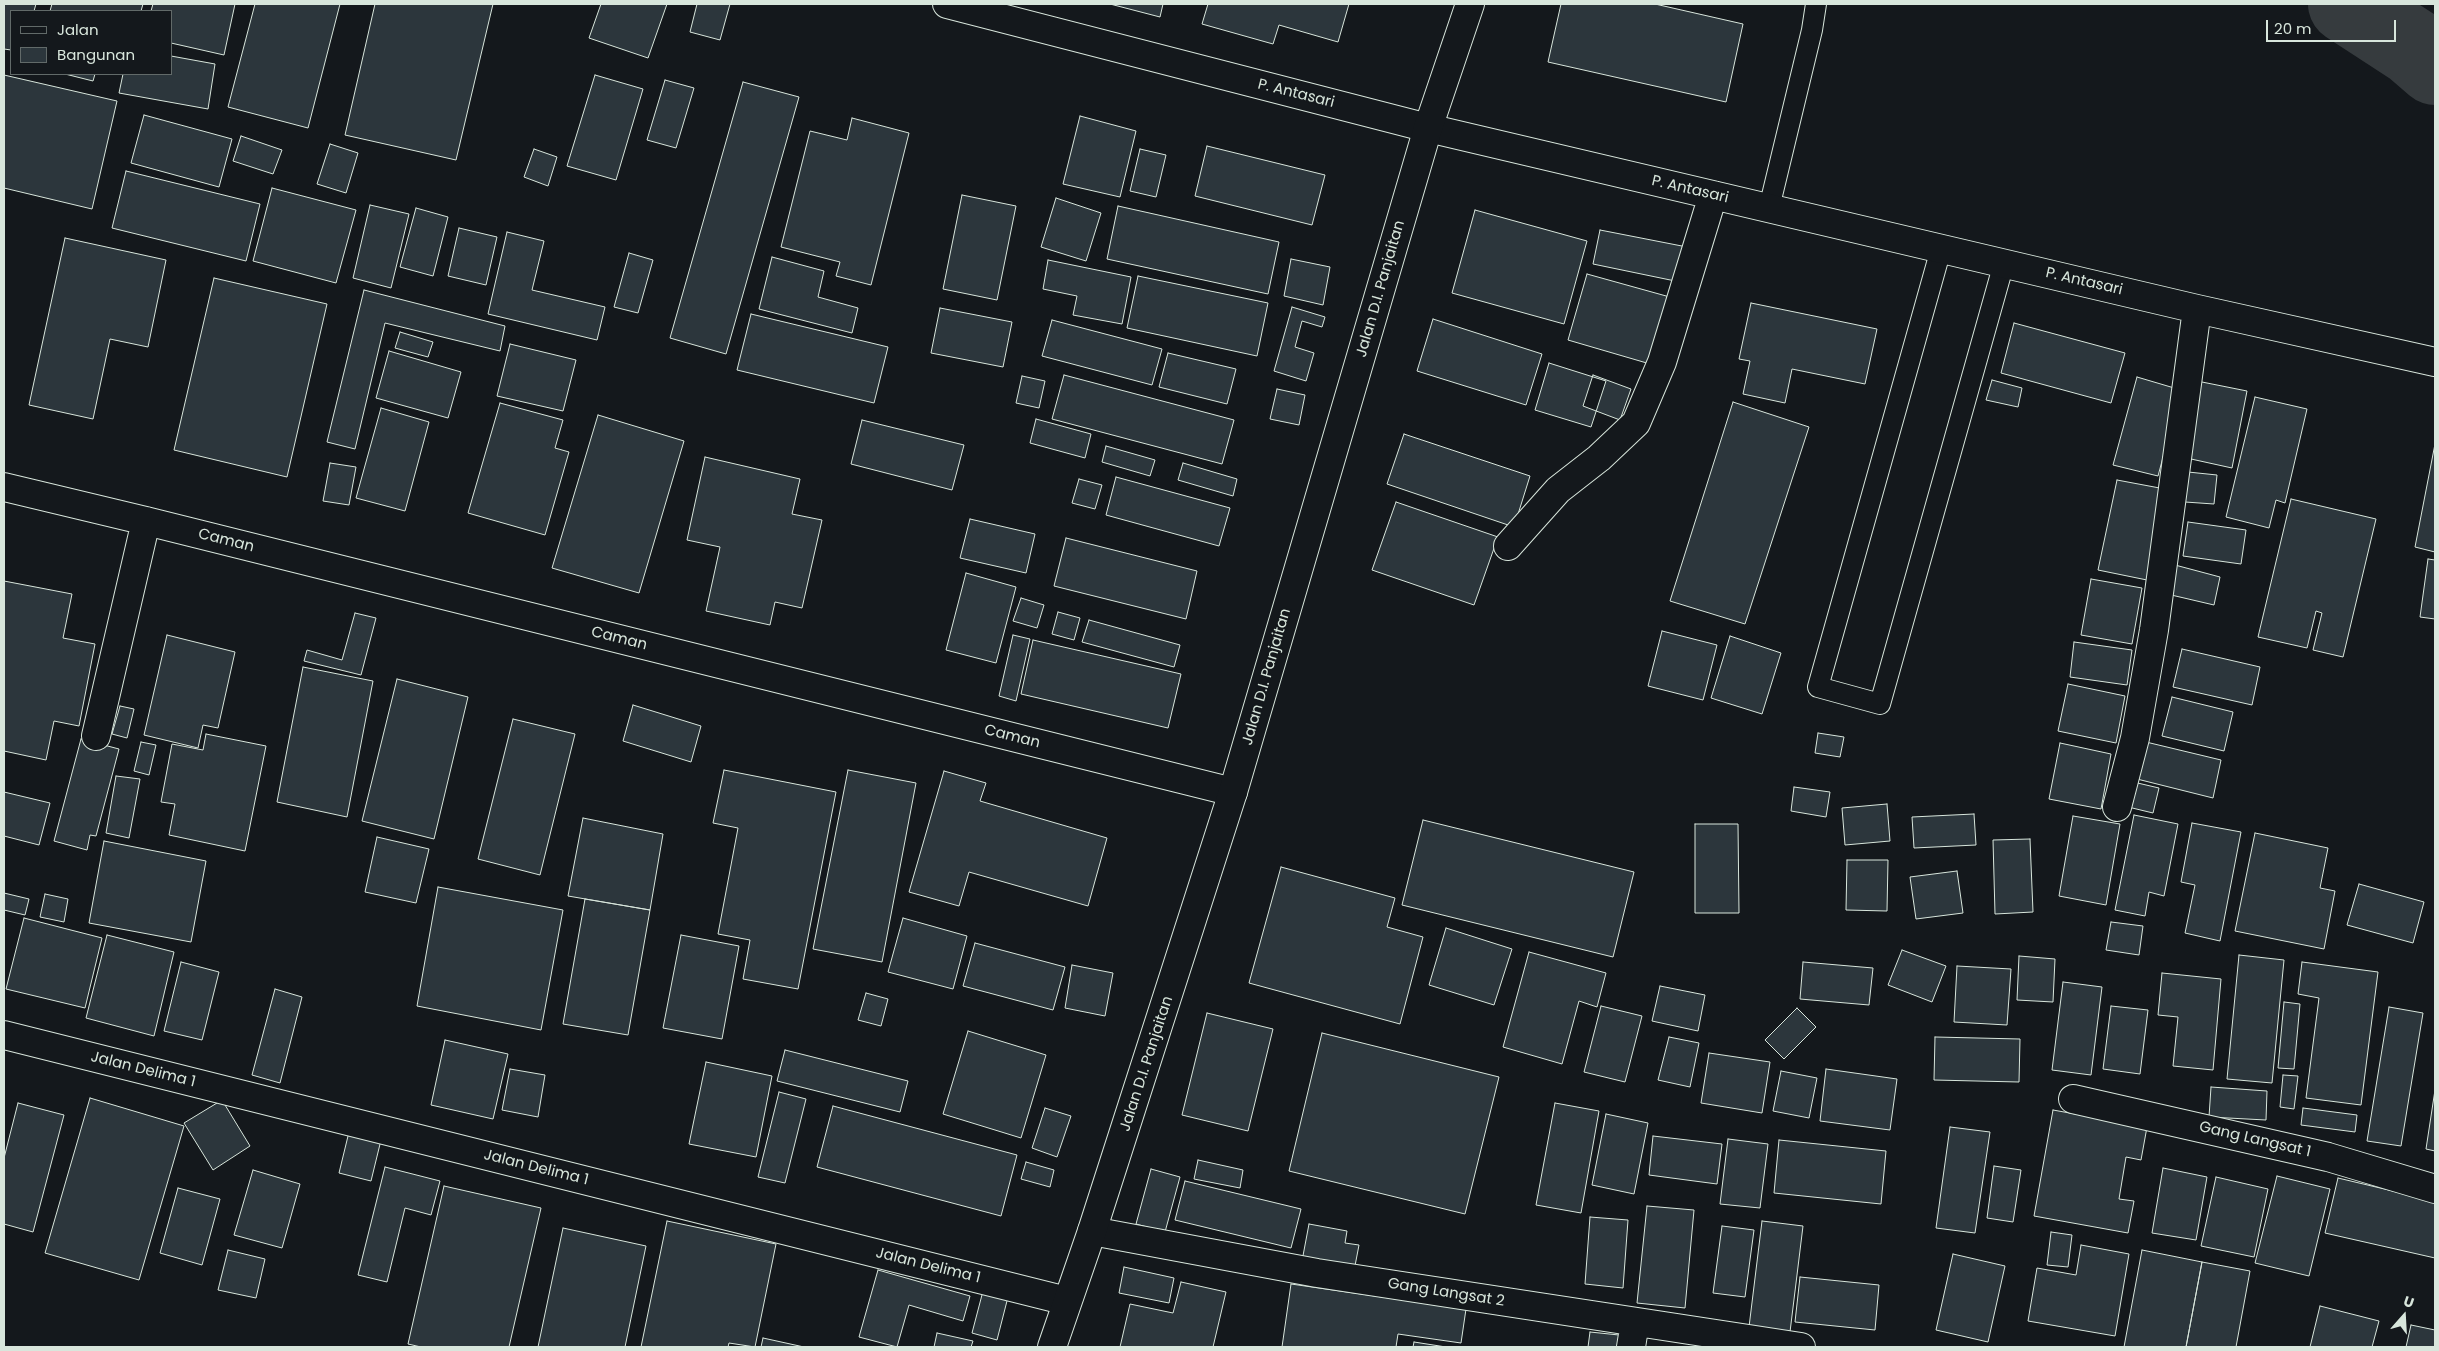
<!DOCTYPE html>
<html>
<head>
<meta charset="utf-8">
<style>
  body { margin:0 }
  #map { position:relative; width:2439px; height:1351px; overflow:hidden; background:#14181c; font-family:Poppins,sans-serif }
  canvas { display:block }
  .frame { position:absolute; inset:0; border:5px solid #d8e6dc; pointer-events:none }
  .legend { position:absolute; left:10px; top:10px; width:162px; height:65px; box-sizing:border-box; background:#14181c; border:1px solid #626a69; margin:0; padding:6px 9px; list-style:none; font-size:15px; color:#d8e6dc }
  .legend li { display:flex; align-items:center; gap:10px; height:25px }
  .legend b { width:25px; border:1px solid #626a69 }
  .north { position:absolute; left:2379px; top:1291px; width:50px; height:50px; -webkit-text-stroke:4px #14181c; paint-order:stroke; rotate:19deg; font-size:14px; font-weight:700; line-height:20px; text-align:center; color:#d8e6dc }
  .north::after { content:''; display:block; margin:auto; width:18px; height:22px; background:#d8e6dc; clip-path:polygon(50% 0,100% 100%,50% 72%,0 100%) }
  .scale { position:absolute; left:2266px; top:20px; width:130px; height:22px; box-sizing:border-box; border:2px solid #d8e6dc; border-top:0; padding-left:6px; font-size:15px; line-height:18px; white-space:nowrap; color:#d8e6dc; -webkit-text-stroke:4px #14181c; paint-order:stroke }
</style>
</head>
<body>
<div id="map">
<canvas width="2439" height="1351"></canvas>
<div class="frame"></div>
<ul class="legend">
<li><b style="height:6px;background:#14181c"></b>Jalan</li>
<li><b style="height:14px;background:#2c363c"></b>Bangunan</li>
</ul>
<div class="north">U</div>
<div class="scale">20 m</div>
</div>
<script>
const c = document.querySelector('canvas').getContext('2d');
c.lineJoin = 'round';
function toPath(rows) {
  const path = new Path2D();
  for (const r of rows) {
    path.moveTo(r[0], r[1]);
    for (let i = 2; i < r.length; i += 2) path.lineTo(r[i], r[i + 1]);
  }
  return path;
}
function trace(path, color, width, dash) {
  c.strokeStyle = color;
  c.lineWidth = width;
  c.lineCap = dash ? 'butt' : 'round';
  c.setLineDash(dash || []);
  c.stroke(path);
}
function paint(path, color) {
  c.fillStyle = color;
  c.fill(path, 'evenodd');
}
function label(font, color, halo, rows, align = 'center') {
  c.font = font + ' Poppins,sans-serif';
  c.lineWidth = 4;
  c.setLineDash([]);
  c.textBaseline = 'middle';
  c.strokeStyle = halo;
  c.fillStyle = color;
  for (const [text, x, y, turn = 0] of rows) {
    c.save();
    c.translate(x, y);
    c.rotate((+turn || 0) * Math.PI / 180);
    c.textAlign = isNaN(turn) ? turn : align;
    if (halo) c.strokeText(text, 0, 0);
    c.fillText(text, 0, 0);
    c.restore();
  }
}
trace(toPath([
  [2347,4,2413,47,2435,66]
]), '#363b3e', 78);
const building = toPath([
  [4,4,36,4,34,11,11,11,11,50,4,49,4,4],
  [52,4,143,4,141,11,50,11,52,4],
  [153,4,235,4,224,55,171,43,171,11,151,11,153,4],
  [255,4,340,4,308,128,228,107,255,4],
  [375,4,493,4,456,160,345,135,375,4],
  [601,4,667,4,648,58,589,38,601,4],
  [697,4,730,4,720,40,690,32,697,4],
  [1110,4,1163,4,1160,17,1110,4],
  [1208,4,1349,4,1338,42,1279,25,1273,44,1202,24,1208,4],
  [1561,4,1655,4,1743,24,1726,102,1548,62,1561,4],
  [171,56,215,64,208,109,119,93,123,74,171,74,171,56],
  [65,74,95,74,93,81,65,74],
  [4,75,117,101,92,209,4,188,4,75],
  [595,75,643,89,616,180,567,166,595,75],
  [665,80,694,88,676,148,647,140,665,80],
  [743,82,799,97,726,354,670,338,743,82],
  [144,115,232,139,219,187,131,163,144,115],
  [1080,116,1136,131,1120,197,1063,184,1080,116],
  [852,118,909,133,871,285,836,276,840,262,781,247,810,131,847,140,852,118],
  [241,136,282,150,273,174,233,161,241,136],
  [330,144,358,153,346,193,317,184,330,144],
  [1207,146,1325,175,1312,225,1195,196,1207,146],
  [534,149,557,157,548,186,524,177,534,149],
  [1140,149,1166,155,1156,197,1130,191,1140,149],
  [126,171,260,204,246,261,112,228,126,171],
  [272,188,356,210,336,283,253,261,272,188],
  [962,195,1016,206,997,300,943,289,962,195],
  [1056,198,1101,213,1086,261,1041,247,1056,198],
  [370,205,409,214,391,288,353,278,370,205],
  [1118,206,1279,242,1268,294,1107,259,1118,206],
  [416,208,448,217,433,276,400,267,416,208],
  [1475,210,1587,241,1564,324,1452,293,1475,210],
  [459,228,497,237,486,285,448,276,459,228],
  [1600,230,1687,247,1680,282,1593,264,1600,230],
  [507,232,544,241,532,290,605,307,597,340,488,314,507,232],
  [65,238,166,260,148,347,110,339,93,419,29,405,65,238],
  [629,253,653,260,638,313,614,307,629,253],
  [772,257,824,271,818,297,858,308,852,333,759,309,772,257],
  [1291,259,1330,267,1323,305,1284,296,1291,259],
  [1048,260,1131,277,1122,324,1073,315,1077,296,1043,289,1048,260],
  [1587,274,1677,299,1657,366,1568,340,1587,274],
  [1138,276,1268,303,1257,356,1127,328,1138,276],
  [214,278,327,304,287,477,174,450,214,278],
  [364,290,505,326,500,351,385,323,355,449,327,442,364,290],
  [1751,303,1877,329,1865,384,1792,369,1785,403,1743,394,1750,361,1739,359,1751,303],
  [1292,307,1325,317,1322,327,1302,321,1295,347,1314,353,1306,381,1274,371,1292,307],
  [940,308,1012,322,1003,367,931,353,940,308],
  [751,314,888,347,874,403,737,370,751,314],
  [1433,319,1542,354,1526,405,1417,371,1433,319],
  [1052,320,1162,349,1152,385,1042,356,1052,320],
  [2014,323,2125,353,2111,403,2001,373,2014,323],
  [400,332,433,342,428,357,395,348,400,332],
  [510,344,576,360,563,411,497,396,510,344],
  [389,351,461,372,448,418,376,398,389,351],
  [1168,353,1236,369,1227,404,1159,387,1168,353],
  [1549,363,1606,381,1591,427,1535,410,1549,363],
  [1064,375,1234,420,1222,464,1052,419,1064,375],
  [1593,375,1631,389,1620,420,1583,406,1593,375],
  [1022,376,1045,381,1039,408,1016,403,1022,376],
  [2137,377,2181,390,2158,476,2113,465,2137,377],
  [1992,380,2022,388,2018,407,1986,400,1992,380],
  [2197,381,2247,391,2232,468,2182,457,2197,381],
  [1277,389,1305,395,1299,425,1270,419,1277,389],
  [2255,397,2307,409,2285,503,2276,500,2269,528,2226,517,2255,397],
  [1733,402,1809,427,1745,624,1670,601,1733,402],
  [500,403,563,420,555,448,569,452,545,535,468,513,500,403],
  [381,408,429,422,405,511,356,498,381,408],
  [598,415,684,441,639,593,552,568,598,415],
  [1036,419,1091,434,1085,458,1030,443,1036,419],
  [862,420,964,445,952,490,851,464,862,420],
  [1404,434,1530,476,1514,527,1387,484,1404,434],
  [2435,444,2435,552,2415,547,2435,444],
  [1106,446,1155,460,1150,476,1102,462,1106,446],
  [705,457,800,479,792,514,822,520,802,608,775,602,770,625,706,611,720,547,687,540,705,457],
  [330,463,356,467,349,505,323,501,330,463],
  [1183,463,1237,479,1233,496,1178,480,1183,463],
  [2188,472,2217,475,2214,504,2185,502,2188,472],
  [1116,477,1230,508,1219,546,1106,515,1116,477],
  [1079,479,1102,485,1095,509,1072,503,1079,479],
  [2117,480,2165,489,2147,580,2098,570,2117,480],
  [2291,499,2376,519,2343,657,2313,650,2322,613,2316,611,2307,648,2258,637,2291,499],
  [1396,502,1498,537,1474,605,1372,570,1396,502],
  [970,519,1035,534,1026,573,960,558,970,519],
  [2188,522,2246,530,2241,564,2183,556,2188,522],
  [1066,538,1197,571,1186,619,1054,586,1066,538],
  [2428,559,2435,560,2435,619,2420,617,2428,559],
  [2175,565,2220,577,2214,605,2167,594,2175,565],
  [966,573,1016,587,996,663,946,650,966,573],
  [2091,579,2142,588,2132,644,2081,635,2091,579],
  [4,581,72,594,63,638,95,644,79,726,54,721,46,760,4,751,4,581],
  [1021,598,1044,605,1037,628,1013,621,1021,598],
  [1058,612,1080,618,1074,640,1052,634,1058,612],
  [355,613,376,618,361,675,304,661,307,650,342,660,355,613],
  [1089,620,1180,645,1174,667,1082,642,1089,620],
  [1662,631,1717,645,1703,700,1648,686,1662,631],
  [167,635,235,652,218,728,203,725,198,748,144,735,167,635],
  [1013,635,1030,639,1016,701,999,696,1013,635],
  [1730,636,1781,653,1762,714,1711,698,1730,636],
  [1033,640,1181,674,1168,728,1021,694,1033,640],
  [2074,642,2132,650,2127,685,2070,677,2074,642],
  [2182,649,2260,667,2252,705,2173,687,2182,649],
  [303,667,373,681,347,817,277,802,303,667],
  [397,679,468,697,434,839,362,821,397,679],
  [2068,684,2125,696,2116,743,2058,731,2068,684],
  [2172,697,2233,712,2224,751,2162,736,2172,697],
  [633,705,701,726,691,762,623,741,633,705],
  [120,706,134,709,127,738,112,734,120,706],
  [513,719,575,734,540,875,478,859,513,719],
  [1818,733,1844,737,1840,757,1815,753,1818,733],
  [206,734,266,746,245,851,169,835,175,804,161,802,172,744,203,750,206,734],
  [81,739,119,749,96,836,90,835,87,850,54,841,81,739],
  [141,742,156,745,149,775,134,771,141,742],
  [2146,742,2221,760,2213,798,2137,779,2146,742],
  [2060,743,2111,754,2101,809,2049,799,2060,743],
  [724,770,836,792,798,989,743,979,750,940,718,934,738,828,713,823,724,770],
  [848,770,916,783,882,962,813,949,848,770],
  [944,771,986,783,980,801,1107,838,1088,906,969,872,959,906,909,892,944,771],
  [116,776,140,779,129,838,106,833,116,776],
  [2129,781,2159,788,2153,813,2124,806,2129,781],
  [1794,787,1830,792,1826,817,1791,811,1794,787],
  [4,792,50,803,39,845,4,836,4,792],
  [1887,804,1890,841,1845,845,1842,808,1887,804],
  [1974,814,1976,845,1914,848,1912,817,1974,814],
  [2134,815,2178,824,2164,896,2149,892,2145,916,2115,910,2134,815],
  [2073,816,2120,824,2106,905,2059,896,2073,816],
  [583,818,663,834,650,910,568,896,583,818],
  [1423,820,1634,872,1613,957,1402,905,1423,820],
  [2192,823,2241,832,2220,941,2185,933,2195,885,2181,882,2192,823],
  [1695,824,1738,824,1739,913,1695,913,1695,824],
  [2255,833,2328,848,2320,888,2335,891,2324,949,2235,931,2255,833],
  [377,837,429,849,416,903,365,892,377,837],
  [2030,839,2033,912,1995,914,1993,840,2030,839],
  [104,841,206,861,191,942,89,923,104,841],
  [1847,860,1888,860,1887,911,1846,910,1847,860],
  [1281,867,1395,898,1387,927,1423,937,1400,1024,1249,983,1281,867],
  [1957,871,1963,913,1916,919,1910,877,1957,871],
  [2359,884,2424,902,2413,943,2347,925,2359,884],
  [438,887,563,910,541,1030,417,1006,438,887],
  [4,893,29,899,25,915,4,910,4,893],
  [45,894,68,899,64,922,40,917,45,894],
  [585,899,650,910,628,1035,563,1024,585,899],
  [24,918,102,938,85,1008,6,989,24,918],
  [903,918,967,936,953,989,888,972,903,918],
  [2111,922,2143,926,2139,955,2106,950,2111,922],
  [1446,928,1512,949,1494,1005,1429,985,1446,928],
  [107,935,174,952,154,1036,86,1018,107,935],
  [681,935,739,946,722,1039,663,1028,681,935],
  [975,943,1065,967,1053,1010,963,986,975,943],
  [1902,950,1946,966,1932,1002,1888,985,1902,950],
  [1529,952,1606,973,1597,1007,1579,1001,1562,1064,1503,1047,1529,952],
  [2239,955,2284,960,2272,1083,2227,1079,2239,955],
  [2019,956,2055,959,2053,1002,2017,1000,2019,956],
  [181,962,219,972,202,1040,164,1031,181,962],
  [1803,962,1873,968,1869,1005,1800,999,1803,962],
  [2302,962,2378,972,2361,1105,2306,1098,2319,998,2298,994,2302,962],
  [1072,965,1113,973,1105,1016,1065,1008,1072,965],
  [1957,966,2011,969,2007,1025,1954,1022,1957,966],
  [2162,973,2221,979,2213,1070,2173,1066,2178,1017,2158,1015,2162,973],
  [2063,982,2102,987,2091,1075,2052,1070,2063,982],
  [1660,986,1705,995,1698,1031,1652,1021,1660,986],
  [275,989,302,997,280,1083,252,1075,275,989],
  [866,993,888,999,881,1026,858,1020,866,993],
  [2284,1002,2300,1004,2294,1069,2278,1068,2284,1002],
  [1601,1006,1642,1016,1625,1082,1584,1072,1601,1006],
  [2111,1006,2148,1010,2140,1074,2103,1069,2111,1006],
  [2389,1007,2423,1013,2401,1146,2367,1141,2389,1007],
  [1797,1008,1816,1027,1784,1059,1765,1040,1797,1008],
  [1207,1013,1273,1029,1248,1131,1182,1115,1207,1013],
  [968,1031,1046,1055,1021,1138,943,1114,968,1031],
  [1322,1033,1499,1077,1465,1214,1289,1171,1322,1033],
  [1669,1037,1699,1043,1690,1087,1658,1080,1669,1037],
  [1935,1037,2020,1039,2019,1082,1934,1080,1935,1037],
  [445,1040,508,1054,493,1119,431,1105,445,1040],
  [785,1050,908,1081,900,1112,777,1081,785,1050],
  [1709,1053,1770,1062,1762,1113,1701,1103,1709,1053],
  [706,1062,772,1076,756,1157,689,1144,706,1062],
  [510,1069,545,1075,538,1117,502,1110,510,1069],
  [1826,1069,1897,1079,1890,1130,1820,1121,1826,1069],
  [1781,1071,1817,1078,1809,1118,1773,1111,1781,1071],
  [2283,1075,2298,1076,2294,1109,2280,1107,2283,1075],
  [2211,1087,2267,1091,2266,1120,2209,1117,2211,1087],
  [2435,1090,2435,1151,2426,1149,2435,1090],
  [779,1092,806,1099,785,1183,758,1177,779,1092],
  [90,1098,184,1126,139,1280,45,1253,90,1098],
  [222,1100,250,1146,213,1170,184,1123,222,1100],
  [18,1103,64,1115,33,1232,4,1224,4,1158,18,1103],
  [1555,1103,1599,1111,1581,1213,1536,1205,1555,1103],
  [833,1106,1017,1155,1001,1216,817,1167,833,1106],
  [1045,1108,1071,1116,1057,1157,1032,1148,1045,1108],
  [2303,1108,2357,1115,2355,1132,2301,1125,2303,1108],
  [2053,1110,2147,1127,2141,1160,2126,1157,2119,1199,2134,1201,2128,1233,2034,1216,2053,1110],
  [1606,1114,1648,1123,1634,1194,1592,1185,1606,1114],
  [1950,1127,1990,1132,1975,1233,1936,1228,1950,1127],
  [349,1132,381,1140,371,1181,339,1173,349,1132],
  [1653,1136,1722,1144,1717,1184,1649,1175,1653,1136],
  [1728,1139,1768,1144,1760,1208,1720,1204,1728,1139],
  [1779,1140,1886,1151,1881,1204,1774,1193,1779,1140],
  [1198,1160,1243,1170,1240,1188,1194,1179,1198,1160],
  [1026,1162,1054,1170,1050,1187,1021,1179,1026,1162],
  [1994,1166,2021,1170,2013,1222,1987,1218,1994,1166],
  [385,1167,440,1181,431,1215,405,1208,387,1282,358,1275,385,1167],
  [2163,1168,2207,1177,2196,1240,2152,1233,2163,1168],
  [1151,1169,1180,1177,1165,1232,1136,1224,1151,1169],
  [253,1170,300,1184,282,1248,234,1235,253,1170],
  [2277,1176,2330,1189,2309,1276,2255,1263,2277,1176],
  [2216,1177,2268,1189,2254,1257,2201,1246,2216,1177],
  [2338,1178,2435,1201,2435,1258,2325,1233,2338,1178],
  [1185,1181,1301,1209,1291,1248,1175,1220,1185,1181],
  [444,1186,541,1208,509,1347,421,1347,408,1344,444,1186],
  [178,1188,220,1199,202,1265,160,1253,178,1188],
  [1647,1206,1694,1210,1685,1308,1637,1303,1647,1206],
  [1590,1217,1628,1220,1623,1288,1585,1284,1590,1217],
  [667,1221,776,1244,755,1347,729,1343,728,1347,641,1347,667,1221],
  [1762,1221,1803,1226,1790,1332,1749,1327,1762,1221],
  [1309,1224,1347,1231,1345,1243,1359,1245,1354,1271,1302,1261,1309,1224],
  [1722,1226,1754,1230,1745,1297,1713,1293,1722,1226],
  [563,1228,646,1246,625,1347,538,1347,563,1228],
  [2051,1232,2072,1235,2068,1267,2047,1265,2051,1232],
  [2081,1245,2129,1254,2115,1336,2028,1321,2037,1268,2076,1275,2081,1245],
  [228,1250,265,1259,256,1298,218,1290,228,1250],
  [2142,1250,2202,1262,2186,1347,2124,1347,2142,1250],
  [1953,1254,2005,1266,1988,1342,1936,1330,1953,1254],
  [2202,1262,2250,1271,2236,1347,2186,1347,2202,1262],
  [1124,1267,1174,1278,1169,1303,1119,1293,1124,1267],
  [878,1270,970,1296,963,1321,909,1305,897,1347,859,1337,878,1270],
  [1800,1277,1879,1285,1875,1330,1795,1322,1800,1277],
  [1181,1282,1226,1292,1213,1347,1120,1347,1130,1304,1173,1313,1181,1282],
  [1291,1284,1466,1309,1461,1343,1398,1334,1396,1347,1282,1347,1291,1284],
  [983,1291,1008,1297,997,1340,972,1333,983,1291],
  [2320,1306,2379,1321,2372,1347,2310,1347,2320,1306],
  [2411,1325,2435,1330,2435,1347,2406,1347,2411,1325],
  [1590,1332,1619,1335,1617,1347,1588,1347,1590,1332],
  [937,1333,973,1341,971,1347,934,1347,937,1333],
  [763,1338,804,1347,761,1347,763,1338],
  [1414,1342,1446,1347,1413,1347,1414,1342]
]);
paint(building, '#2c363c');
trace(building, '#d8e6dc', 1);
const lane = toPath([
  [1769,208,1812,30,1816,4],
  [1941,249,1818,687,1880,704,2004,263]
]);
const street = toPath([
  [947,4,1428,128,2197,309,2435,362],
  [4,487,146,521,1233,792],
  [1508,546,1558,490,1599,458,1636,423,1662,362,1713,195],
  [96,736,146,521],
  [2117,807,2135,738,2154,630,2197,309],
  [4,1035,1067,1301],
  [2073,1099,2328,1157,2435,1189],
  [1092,1231,1317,1273,1801,1347],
  [1631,1347,1635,1322]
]);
const secondary = toPath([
  [1052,1347,1092,1231,1233,792,1428,128,1470,4]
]);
trace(lane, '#d8e6dc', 22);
trace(street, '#d8e6dc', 30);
trace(secondary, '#d8e6dc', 30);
trace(lane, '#14181c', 20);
trace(street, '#14181c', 28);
trace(secondary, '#14181c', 28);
label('15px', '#d8e6dc', '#14181c', [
  ["P. Antasari",1296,94,14],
  ["P. Antasari",1690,190,13],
  ["P. Antasari",2084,282,13],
  ["Jalan D.I. Panjaitan",1381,289,-74],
  ["Caman",226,541,14],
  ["Caman",619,639,14],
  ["Jalan D.I. Panjaitan",1267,677,-74],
  ["Caman",1012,737,14],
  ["Jalan D.I. Panjaitan",1147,1064,-72],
  ["Jalan Delima 1",143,1070,14],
  ["Gang Langsat 1",2255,1140,13],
  ["Jalan Delima 1",536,1168,14],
  ["Jalan Delima 1",928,1266,14],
  ["Gang Langsat 2",1446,1293,9]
]);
</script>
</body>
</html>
